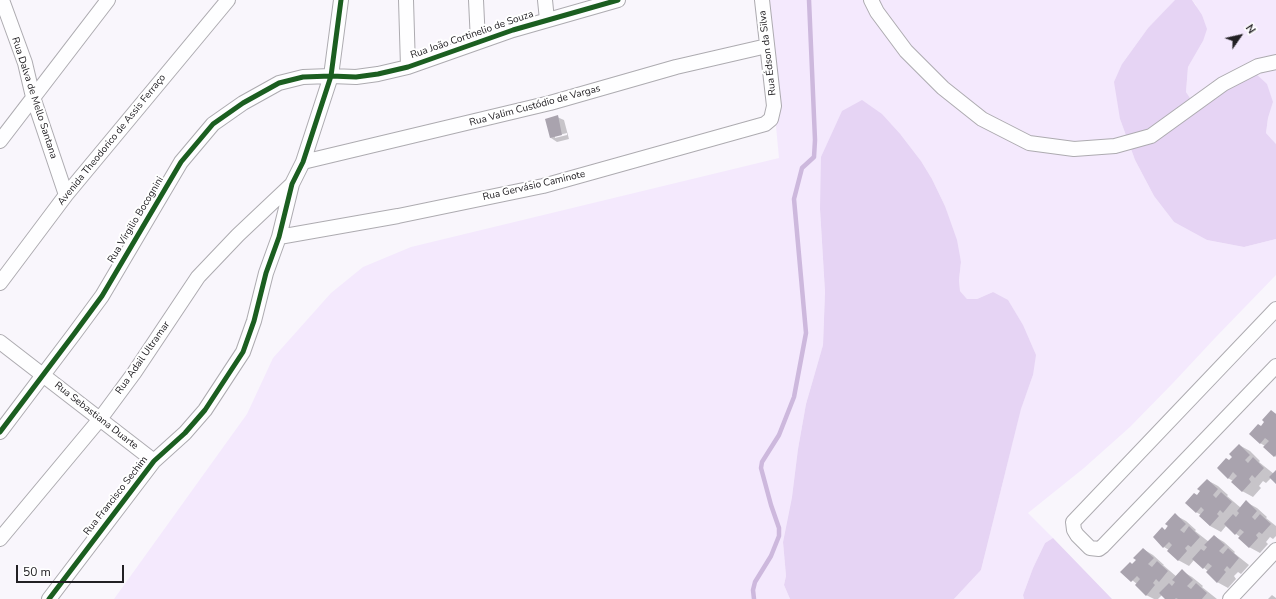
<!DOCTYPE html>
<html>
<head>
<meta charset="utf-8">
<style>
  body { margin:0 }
  #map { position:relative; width:1276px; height:599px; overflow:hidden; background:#f9f6fc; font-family:"Nunito Sans",sans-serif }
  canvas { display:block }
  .north { position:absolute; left:1220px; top:16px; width:40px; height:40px; -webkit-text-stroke:3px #fff; paint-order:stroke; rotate:56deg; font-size:11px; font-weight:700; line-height:16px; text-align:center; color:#222024 }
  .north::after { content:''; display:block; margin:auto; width:14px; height:18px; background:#222024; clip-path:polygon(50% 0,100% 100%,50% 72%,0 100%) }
  .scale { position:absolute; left:16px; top:565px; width:108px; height:18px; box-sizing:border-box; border:2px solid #222024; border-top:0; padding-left:5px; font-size:12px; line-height:14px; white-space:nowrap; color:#222024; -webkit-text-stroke:3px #fff; paint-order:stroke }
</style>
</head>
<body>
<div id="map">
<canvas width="1276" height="599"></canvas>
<div class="north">N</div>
<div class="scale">50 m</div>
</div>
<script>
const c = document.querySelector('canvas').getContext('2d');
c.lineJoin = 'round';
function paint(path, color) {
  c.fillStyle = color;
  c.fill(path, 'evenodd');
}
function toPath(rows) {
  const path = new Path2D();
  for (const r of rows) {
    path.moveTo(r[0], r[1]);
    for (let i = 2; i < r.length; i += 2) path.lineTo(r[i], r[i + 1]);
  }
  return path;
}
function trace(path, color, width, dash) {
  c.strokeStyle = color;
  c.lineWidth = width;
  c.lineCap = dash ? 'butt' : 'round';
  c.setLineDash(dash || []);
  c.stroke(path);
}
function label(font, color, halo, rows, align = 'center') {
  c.font = font + ' "Nunito Sans",sans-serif';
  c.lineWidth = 4;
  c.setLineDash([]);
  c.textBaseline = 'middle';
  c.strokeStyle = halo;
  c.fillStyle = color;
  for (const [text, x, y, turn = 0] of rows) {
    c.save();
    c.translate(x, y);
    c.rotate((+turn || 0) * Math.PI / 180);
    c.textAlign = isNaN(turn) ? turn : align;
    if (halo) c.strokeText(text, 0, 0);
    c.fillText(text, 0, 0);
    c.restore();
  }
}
paint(toPath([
  [764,0,1177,0,1148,28,1122,64,1120,119,1135,160,1154,196,1174,222,1207,240,1244,247,1276,239,1276,275,1215,338,1173,383,1130,427,1084,468,1028,513,1053,538,1045,543,1033,568,1023,595,1024,599,954,599,981,570,1021,408,1033,375,993,292,977,299,967,299,960,291,959,280,961,262,945,206,932,179,921,161,901,135,820,209,825,292,823,345,806,404,798,449,792,497,783,542,786,576,784,585,790,599,114,599,247,414,273,358,331,293,363,267,411,247,779,158],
  [1192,0,1276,0,1276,144,1266,133,1268,118,1273,102,1203,93,1190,98,1186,92,1188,67,1203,41,1196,5]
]), '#f4e9fd');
paint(toPath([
  [1175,0,1192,0,1202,15,1207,29,1203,41,1188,67,1186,92,1190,98,1255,73,1267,84,1273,102,1268,118,1266,133,1276,144,1276,239,1244,247,1207,240,1174,222,1154,196,1135,160,1120,119,1114,82,1122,64,1148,28],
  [862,100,882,114,901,135,921,161,932,179,945,206,957,240,961,262,959,280,960,291,967,299,977,299,993,292,1008,300,1023,325,1036,355,1033,375,1021,409,981,570,954,599,790,599,784,585,786,576,783,542,792,497,798,449,806,404,823,345,825,292,820,209,821,157,842,111],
  [1053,538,1112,599,1024,599,1023,595,1033,568,1045,543]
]), '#e6d4f4');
paint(toPath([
  [557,117,564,120,569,139,557,142,551,138],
  [567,133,567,135,555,138,555,136],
  [1271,411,1276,414,1276,457,1264,447,1265,446,1260,443,1262,427],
  [1239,445,1250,451,1260,461,1259,462,1274,474,1276,471,1276,482,1271,478,1266,483,1263,481,1259,486,1261,488,1253,497,1242,491,1233,481,1228,478,1229,461,1234,457],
  [1207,480,1218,486,1228,495,1227,496,1241,508,1246,502,1257,508,1267,517,1266,518,1276,526,1276,536,1273,539,1270,537,1266,542,1268,544,1260,553,1249,547,1240,537,1226,526,1221,532,1210,526,1200,516,1201,515,1196,512,1197,496],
  [1175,515,1186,521,1196,530,1195,531,1209,542,1214,536,1224,542,1235,552,1234,553,1249,565,1241,574,1238,572,1234,576,1236,579,1228,588,1217,582,1208,571,1194,560,1189,566,1178,560,1169,550,1164,547,1165,530],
  [1143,549,1153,555,1164,565,1163,565,1177,577,1182,571,1192,577,1203,586,1202,587,1217,599,1167,599,1162,595,1158,599,1154,599,1146,595,1137,584,1122,572,1130,563,1133,565],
  [1272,595,1276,598,1276,599,1268,599]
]), '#0003');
trace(toPath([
  [754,599,753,590,755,582,771,556,779,536,779,528,771,505,761,468,762,462,779,435,794,397,806,333,794,199,802,168,814,157,815,140,809,0]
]), '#cdb8dd', 4.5);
paint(toPath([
  [558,115,562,135,550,138,545,119],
  [1271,410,1276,414,1276,455,1274,457,1263,447,1269,441,1265,438,1260,444,1249,434,1258,424,1261,426,1264,422,1262,420],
  [1239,444,1250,455,1245,460,1248,463,1253,457,1264,468,1255,478,1252,475,1249,479,1251,482,1242,492,1231,482,1237,476,1233,472,1228,479,1217,468,1226,458,1229,460,1232,457,1229,454],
  [1276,470,1276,484,1269,477],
  [1207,479,1218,489,1213,495,1216,498,1221,492,1232,502,1223,513,1220,510,1217,514,1219,516,1210,526,1199,516,1204,510,1201,507,1196,513,1185,503,1194,493,1197,495,1200,491,1197,489],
  [1246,500,1257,511,1252,517,1255,520,1260,514,1271,524,1262,534,1259,532,1256,535,1258,538,1249,548,1238,538,1244,532,1240,529,1235,535,1224,524,1233,514,1236,517,1239,513,1237,511],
  [1175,513,1186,524,1180,530,1184,533,1189,526,1200,537,1191,547,1188,545,1185,548,1187,551,1178,561,1167,551,1172,545,1169,542,1163,548,1153,537,1162,527,1165,530,1168,526,1165,524],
  [1214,535,1225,545,1219,551,1223,554,1228,548,1239,558,1230,569,1227,566,1224,570,1226,572,1217,583,1206,572,1212,566,1208,563,1203,569,1192,559,1201,549,1204,551,1207,547,1204,545],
  [1143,548,1154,558,1148,564,1152,567,1157,561,1168,571,1159,582,1156,579,1153,583,1155,585,1146,596,1135,585,1140,579,1137,576,1131,582,1120,572,1130,562,1132,564,1136,560,1133,558],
  [1182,569,1193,580,1187,586,1191,589,1196,583,1207,593,1202,599,1178,599,1176,598,1175,599,1165,599,1159,593,1169,583,1172,586,1175,582,1172,580]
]), '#a9a3ae');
const minor = toPath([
  [2,0,25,63,33,97,66,195],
  [406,0,408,67],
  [476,0,478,42],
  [545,0,547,20],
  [871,0,877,12,906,51,943,88,982,119,1029,143,1074,149,1115,146,1151,136,1223,84,1258,66,1276,62],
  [0,141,108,0],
  [303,162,550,103,676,67,767,46],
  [279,237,398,216,543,186,765,124,771,119,774,106,762,0],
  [0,283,66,195,228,0],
  [1276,309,1073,522,1074,530,1077,535,1090,548,1099,549,1103,546,1276,366],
  [0,342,154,461],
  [0,432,74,334,102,296,181,162,213,124,243,103,279,83,303,77,331,76,356,77,378,74,408,67,513,30,618,0],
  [0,539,100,419,134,373,198,277,238,235,292,184],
  [49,599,154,461,185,433,205,410,243,352,254,321,266,273,279,237,292,184,303,162,331,76,341,0],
  [1230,599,1276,550]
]);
trace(minor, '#adabb0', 16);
trace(minor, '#fefeff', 14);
trace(toPath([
  [0,432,74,334,102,296,181,162,213,124,243,103,279,83,303,77,331,76,356,77,378,74,408,67,513,30,618,0],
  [49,599,154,461,185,433,205,410,243,352,254,321,266,273,279,237,292,184,303,162,331,76,341,0]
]), '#1b5e20', 5);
label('10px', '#222024', '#fff', [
  ["Rua João Cortinelio de Souza",472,35,-19],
  ["Rua Édson da Silva",768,53,-97],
  ["Rua Dalva de Mello Santana",34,98,72],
  ["Rua Valim Custódio de Vargas",535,106,-15],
  ["Avenida Theodorico de Assis Ferraço",112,140,-51],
  ["Rua Gervásio Caminote",534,186,-13],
  ["Rua Vírgilio Bocognini",136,220,-59],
  ["Rua Adail Ultramar",143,358,-55],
  ["Rua Sebastiana Duarte",96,416,38],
  ["Rua Francisco Sechim",116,496,-52]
]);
</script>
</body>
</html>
